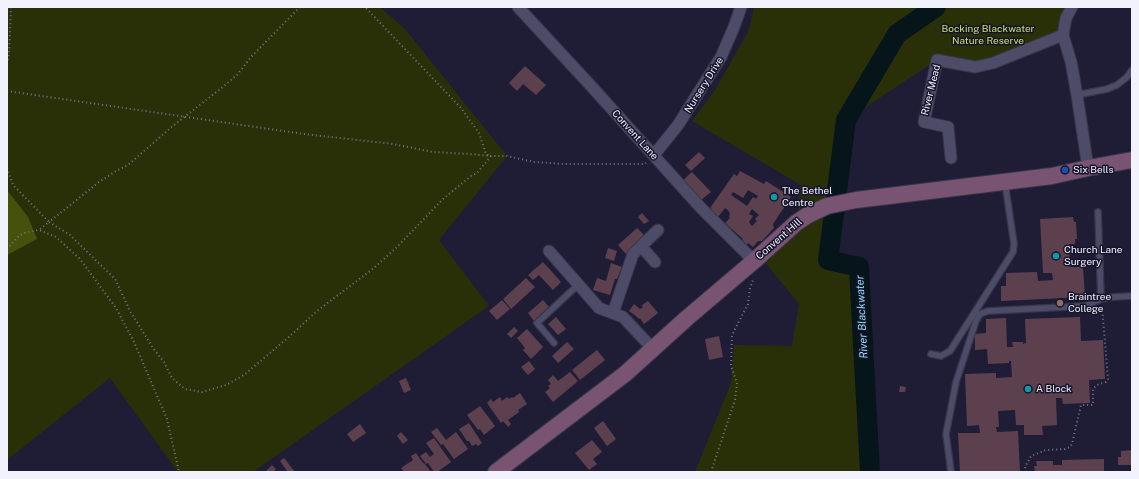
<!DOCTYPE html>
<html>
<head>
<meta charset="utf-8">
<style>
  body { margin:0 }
  #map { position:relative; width:1139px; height:479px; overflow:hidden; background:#1f1d36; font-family:"Public Sans",sans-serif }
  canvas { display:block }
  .frame { position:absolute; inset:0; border:8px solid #f2f2fd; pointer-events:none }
</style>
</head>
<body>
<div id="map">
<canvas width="1139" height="479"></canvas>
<div class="frame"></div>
</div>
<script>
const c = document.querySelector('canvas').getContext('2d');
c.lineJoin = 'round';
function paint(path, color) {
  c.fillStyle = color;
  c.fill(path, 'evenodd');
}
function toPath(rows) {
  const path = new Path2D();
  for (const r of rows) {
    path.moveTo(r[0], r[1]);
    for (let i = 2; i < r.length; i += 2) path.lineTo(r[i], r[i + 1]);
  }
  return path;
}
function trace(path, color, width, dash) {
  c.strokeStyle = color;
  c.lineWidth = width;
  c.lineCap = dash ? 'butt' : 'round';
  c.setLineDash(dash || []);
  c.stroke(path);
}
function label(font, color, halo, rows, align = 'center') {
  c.font = font + ' "Public Sans",sans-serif';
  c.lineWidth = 3;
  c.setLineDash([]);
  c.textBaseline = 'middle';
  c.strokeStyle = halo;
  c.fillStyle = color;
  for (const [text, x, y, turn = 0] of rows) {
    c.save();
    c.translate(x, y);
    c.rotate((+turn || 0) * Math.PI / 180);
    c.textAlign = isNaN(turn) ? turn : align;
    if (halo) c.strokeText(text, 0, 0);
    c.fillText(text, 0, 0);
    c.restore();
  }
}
paint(toPath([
  [7,7,380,7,405,29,507,156,439,240,489,306,253,472,178,472,110,378,7,460],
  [754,7,1072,7,1063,35,993,63,937,60,846,120,828,260,859,267,864,363,870,472,695,472,731,383,734,345,792,346,799,304,764,261,800,224,798,206,801,185,692,121,715,90,749,30]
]), '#293008');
paint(toPath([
  [7,190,28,217,37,239,7,255]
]), '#46510c');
trace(toPath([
  [870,472,864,363,859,267,828,260,846,120,897,34,936,7]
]), '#061519', 20);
paint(toPath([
  [525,66,546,85,536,95,523,84,517,91,509,83],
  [699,152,705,158,691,171,685,165],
  [740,171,764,184,766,181,791,197,773,224,774,228,762,241,758,241,753,247,748,243,747,245,742,240,743,239,725,223,730,218,729,217,730,214,728,210,725,208,718,217,710,208,734,174,737,176],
  [748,190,758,196,756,199,753,197,747,206,731,195,733,192,743,198],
  [752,209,759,215,755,219,757,221,752,226,749,222,753,216,749,214],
  [692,172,711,192,700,201,682,181],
  [642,213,649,221,644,224,638,217],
  [1073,217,1074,222,1076,222,1077,239,1075,239,1075,244,1069,244,1070,267,1083,267,1085,297,1001,301,1001,286,1006,286,1006,273,1037,272,1038,281,1053,280,1052,273,1043,273,1040,219],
  [637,228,645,236,626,254,618,245],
  [608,248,617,251,614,261,605,258],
  [543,262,561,282,553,290,539,275,533,280,528,275],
  [611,263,622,267,617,279,615,279,610,295,593,290,597,278,606,281],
  [526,278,535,287,511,309,503,299],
  [502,300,510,309,497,320,489,311],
  [543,300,549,307,534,321,528,313],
  [648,301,658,313,644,324,640,318,639,319,636,316,629,311,634,304,640,309,643,307,642,305],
  [556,317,566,329,558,335,548,324],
  [1080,317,1081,341,1103,340,1105,379,1089,380,1090,403,1063,404,1062,398,1056,398,1057,425,1042,426,1043,435,1024,435,1024,425,1016,425,1015,410,998,411,999,427,996,427,997,432,1018,431,1020,472,960,472,958,433,980,433,979,425,967,426,965,374,996,373,996,378,1012,377,1011,361,1009,361,1009,363,988,364,987,349,975,350,975,334,986,333,986,319,1006,318,1007,347,1013,347,1012,342,1023,342,1023,344,1026,343,1025,319],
  [514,327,518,331,511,338,507,334],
  [527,329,543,347,531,359,523,350,525,348,517,338],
  [719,336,723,357,709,360,705,339],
  [567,342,574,349,558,363,552,356],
  [597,350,605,360,580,380,572,370],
  [529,361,535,369,528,375,521,367],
  [570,372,578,381,553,402,545,392,550,388,548,386,551,384,548,380,553,375,558,381],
  [406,378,411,390,404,393,399,381],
  [900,386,906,387,905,392,899,392],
  [520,393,527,404,518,410,519,412,508,420,511,424,508,427,503,421,501,423,487,403,491,399,493,402,500,397,502,401,507,397,509,399,512,397,513,398],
  [480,406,495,426,484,435,480,429,478,430,467,415],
  [603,421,616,439,607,446,594,428],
  [469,423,482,443,478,446,476,444,472,446,469,441,467,441,459,429],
  [360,424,366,433,353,442,347,434],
  [437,428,446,440,456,432,468,449,454,459,443,444,441,445,431,432],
  [401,432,408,440,403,444,397,436],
  [434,438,451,462,437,472,434,472,428,463,426,464,420,456,426,452,430,457,434,454,426,443],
  [592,440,602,452,593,459,597,464,589,470,575,453],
  [1132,450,1132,465,1118,465,1118,457,1121,457,1121,451],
  [416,453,423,463,424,463,431,472,404,472,401,468,413,460,411,456],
  [284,458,295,472,288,472,280,461],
  [1104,459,1104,472,1035,472,1034,466,1037,466,1036,461,1053,461,1053,465,1062,465,1062,460],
  [272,465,276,469,273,472,265,472]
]), '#5d404e');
const lane = toPath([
  [1077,95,1107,89,1117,85,1127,77,1132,70],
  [1098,212,1101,299],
  [554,343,537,323,578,285],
  [931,354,941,356,950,351,1013,252,1014,244,1005,183],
  [951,472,946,434,956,382,976,321,980,314,988,311,1085,306,1101,299,1114,297,1132,296]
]);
const street = toPath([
  [518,7,592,87,701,208,754,261],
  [1072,7,1066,18,1063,35,1071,62,1077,95,1088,168],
  [654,155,678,125,721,57,734,27,741,7],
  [951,158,948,127,924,122,937,60,975,67,993,63,1063,35],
  [641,246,655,262],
  [549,251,599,308,623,317,653,349],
  [613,313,633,254,658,230]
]);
const secondary = toPath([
  [496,472,625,374,687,318,754,261,796,223,808,215,827,206,856,200,1052,176,1088,168,1132,160]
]);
trace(lane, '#38364a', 8);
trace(street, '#38364a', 13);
trace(secondary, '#38364a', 18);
trace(toPath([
  [300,7,251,57,237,75,219,90,174,125,128,165,116,171,99,182,49,222,70,235,115,279,130,311,153,348,164,362,172,378,185,389,202,392,226,385,244,375,290,336,317,311,374,268,397,247,443,199,471,176,477,173,491,156,486,154,479,133,461,108,365,7],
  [7,64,9,54,11,7],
  [7,91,304,134,393,144,433,152,470,154,491,156,507,156,534,162,564,164,645,164,646,163],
  [7,168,13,185,49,222,39,230],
  [7,249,19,236,24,233,39,230,56,237,80,259,116,308,134,342,167,419,179,472],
  [711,472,735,400,737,383,731,366,732,335,748,304,750,288,753,280],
  [1026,472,1025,467,1031,456,1046,450,1065,449,1070,447,1072,444,1081,405,1093,405,1093,389,1097,385,1106,382,1108,379,1102,306]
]), '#777689', 2, [1, 3]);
trace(lane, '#4c4c68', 5.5);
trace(street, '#4c4c68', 11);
trace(secondary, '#795472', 16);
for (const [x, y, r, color] of [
  [1065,170,4,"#1a4fb4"],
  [774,197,4,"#0f9aa8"],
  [1056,256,4,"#0f9aa8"],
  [1060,303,4,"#8d6e63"],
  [1028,389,4,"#0f9aa8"]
]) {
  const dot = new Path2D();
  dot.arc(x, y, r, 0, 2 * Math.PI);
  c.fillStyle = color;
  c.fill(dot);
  trace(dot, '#16142c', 1.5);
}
label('10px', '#c8e06e', '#16142c', [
  ["Bocking Blackwater",988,29],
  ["Nature Reserve",988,41]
]);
label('10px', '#f2f2fd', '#16142c', [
  ["Nursery Drive",704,85,-58],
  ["River Mead",931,90,-76],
  ["Convent Lane",635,135,48],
  ["Convent Hill",779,239,-41]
]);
label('10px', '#f2f2fd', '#16142c', [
  ["Six Bells",1073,170],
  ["The Bethel",782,191],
  ["Centre",782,203],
  ["Church Lane",1064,250],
  ["Surgery",1064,262],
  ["Braintree",1068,297],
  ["College",1068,309],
  ["A Block",1036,389]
], 'left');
label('italic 11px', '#8cdef5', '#16142c', [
  ["River Blackwater",862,317,-93]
]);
</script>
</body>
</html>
